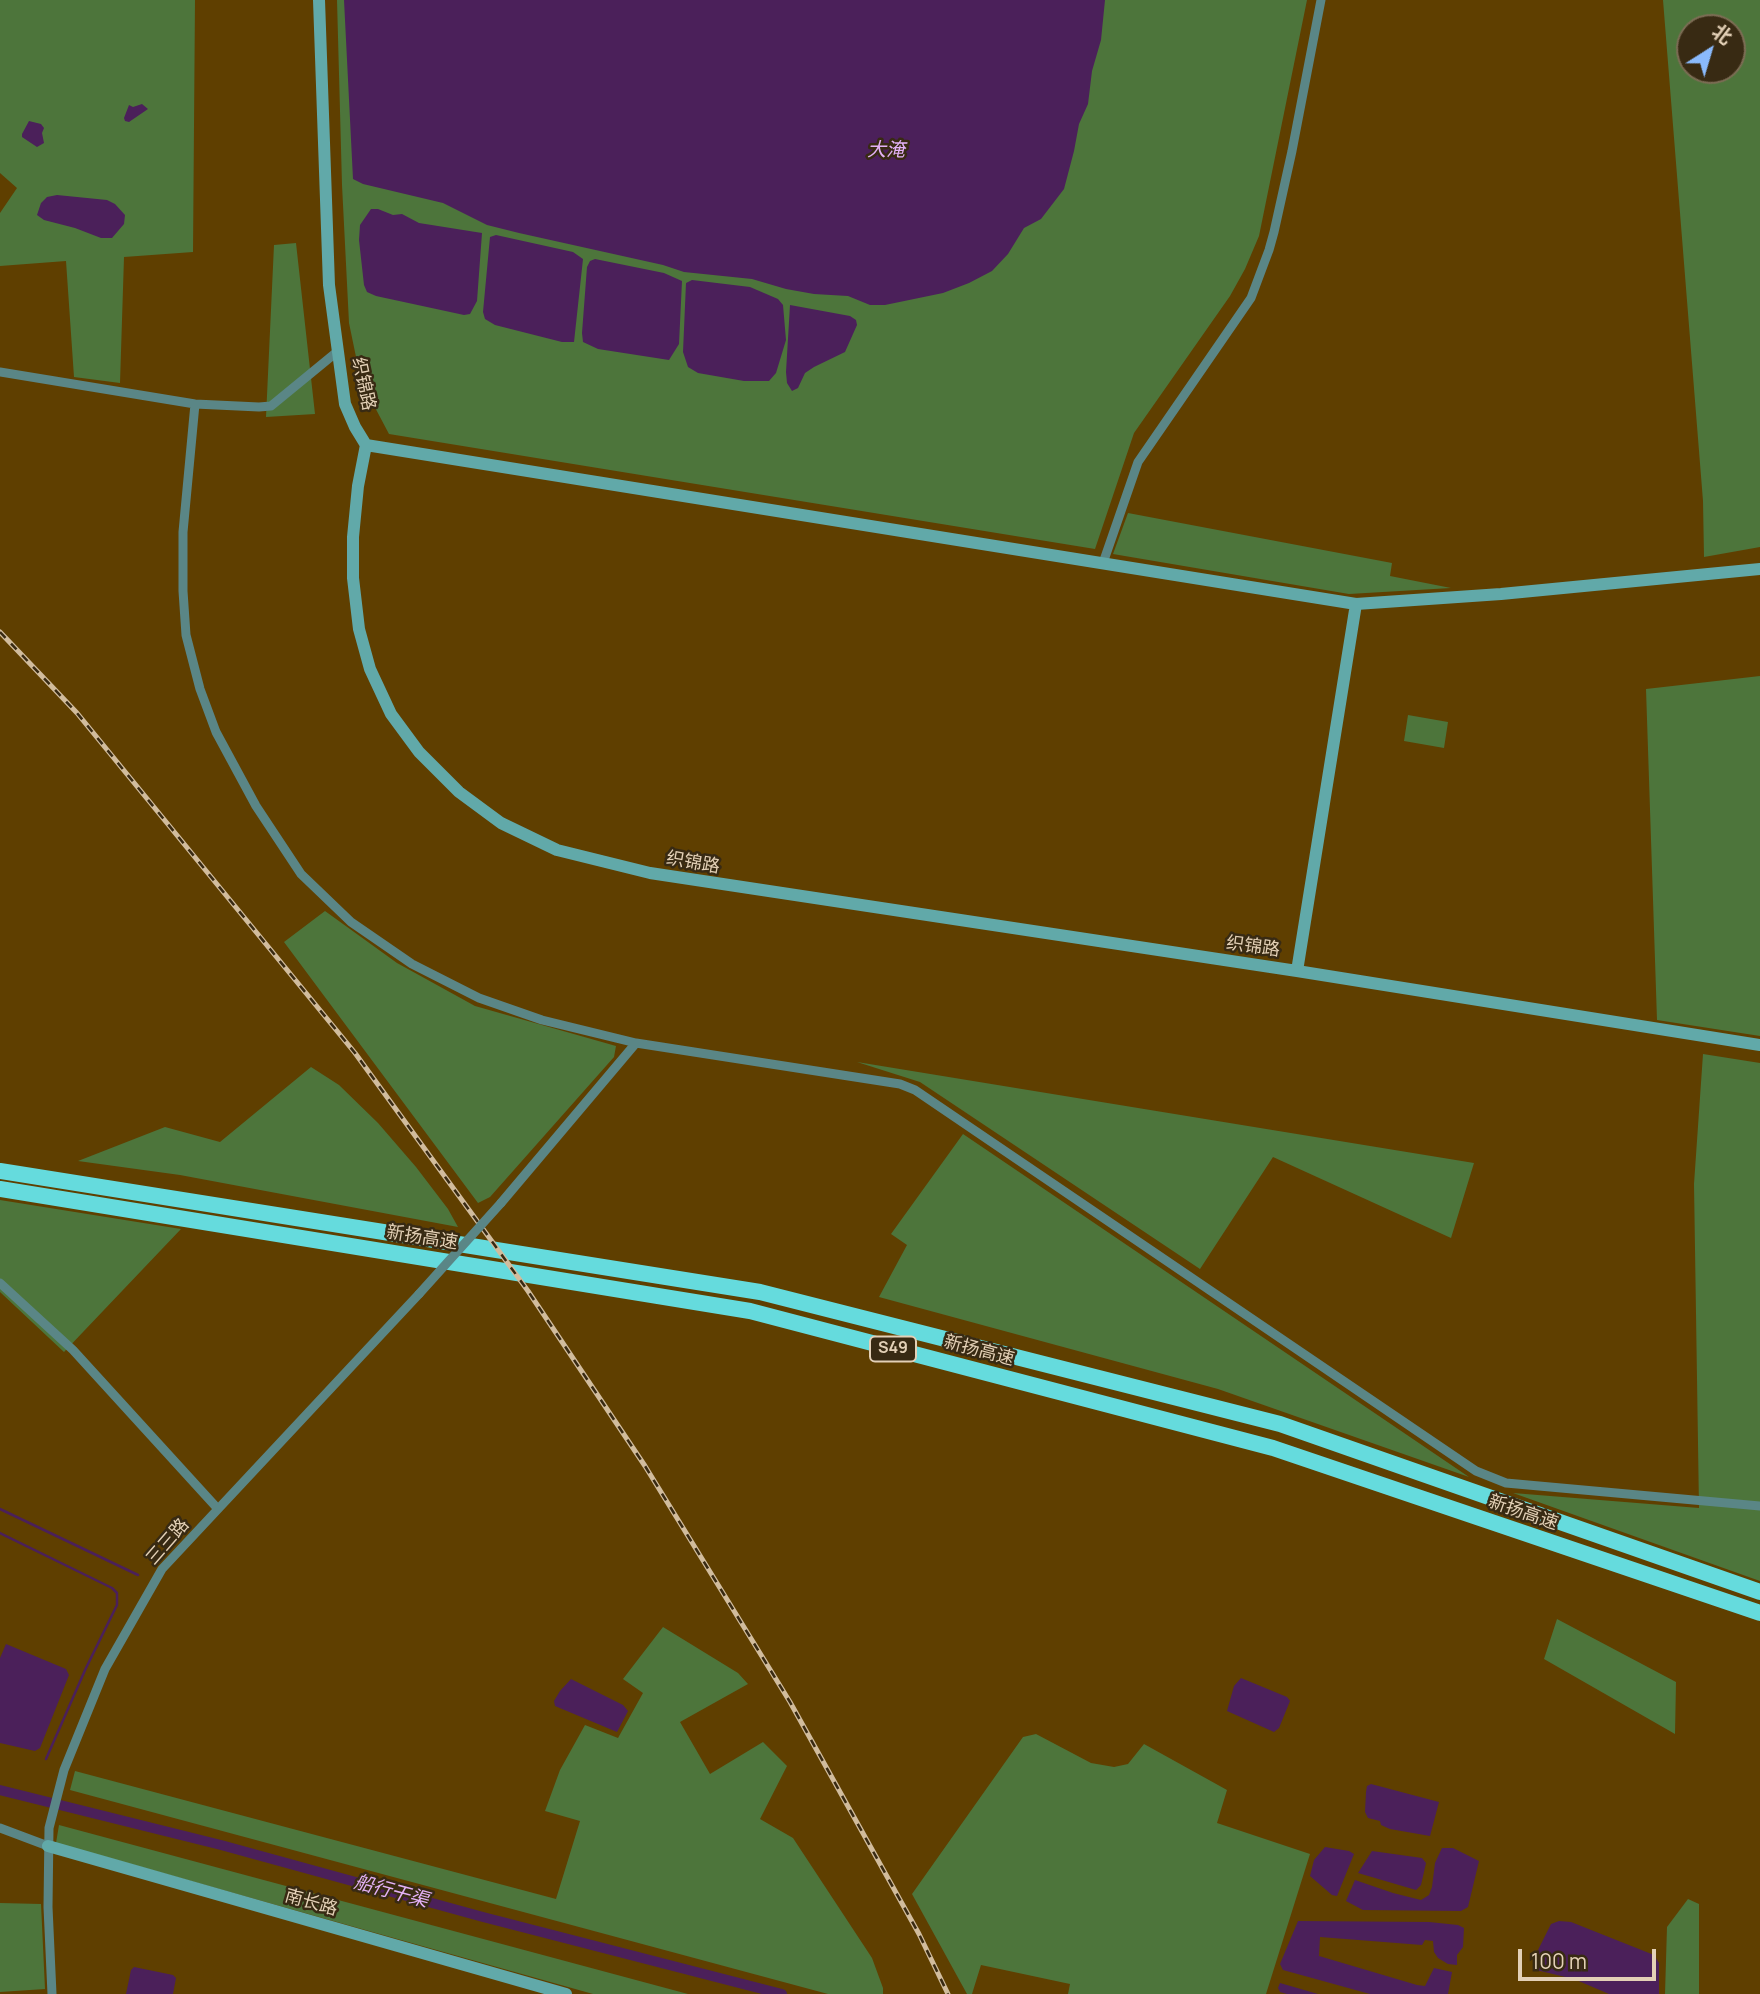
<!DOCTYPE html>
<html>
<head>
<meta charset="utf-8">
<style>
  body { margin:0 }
  #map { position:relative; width:1760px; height:1994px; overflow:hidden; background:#5f3f00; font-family:Manrope,"Noto Sans SC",sans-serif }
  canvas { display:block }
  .north { position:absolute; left:1676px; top:14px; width:70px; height:70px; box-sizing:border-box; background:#382a13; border:2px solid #7c6c54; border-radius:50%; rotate:37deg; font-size:19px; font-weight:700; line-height:28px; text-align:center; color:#e3d0b6 }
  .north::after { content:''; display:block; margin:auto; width:24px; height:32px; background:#8abafc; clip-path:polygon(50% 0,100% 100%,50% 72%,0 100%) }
  .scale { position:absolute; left:1518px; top:1949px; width:138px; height:32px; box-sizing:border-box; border:4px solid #e3d0b6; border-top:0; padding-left:9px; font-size:21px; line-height:24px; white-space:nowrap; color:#e3d0b6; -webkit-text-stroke:5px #382a13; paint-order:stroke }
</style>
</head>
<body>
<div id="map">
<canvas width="1760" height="1994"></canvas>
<div class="north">北</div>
<div class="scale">100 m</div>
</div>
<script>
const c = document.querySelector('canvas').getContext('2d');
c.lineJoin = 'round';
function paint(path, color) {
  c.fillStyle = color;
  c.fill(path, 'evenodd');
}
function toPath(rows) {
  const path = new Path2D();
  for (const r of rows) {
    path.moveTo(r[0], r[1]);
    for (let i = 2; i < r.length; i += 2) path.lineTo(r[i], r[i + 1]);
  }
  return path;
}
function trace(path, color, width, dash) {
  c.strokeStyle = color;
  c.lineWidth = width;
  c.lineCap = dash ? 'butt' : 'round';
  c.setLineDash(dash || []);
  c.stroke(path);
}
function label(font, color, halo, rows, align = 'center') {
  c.font = font + ' Manrope,"Noto Sans SC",sans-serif';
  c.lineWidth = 5;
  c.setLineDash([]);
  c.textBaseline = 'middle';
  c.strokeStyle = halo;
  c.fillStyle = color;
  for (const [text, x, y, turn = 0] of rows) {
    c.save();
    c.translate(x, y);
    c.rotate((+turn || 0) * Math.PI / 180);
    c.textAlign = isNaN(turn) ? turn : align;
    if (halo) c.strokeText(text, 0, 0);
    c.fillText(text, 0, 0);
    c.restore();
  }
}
paint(toPath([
  [0,0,195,0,193,252,124,257,120,383,74,377,66,261,0,266,0,213,17,188,0,173],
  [337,0,1307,0,1259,236,1245,269,1230,296,1134,433,1095,549,389,434,361,381,349,323,342,185],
  [1663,0,1760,0,1760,547,1704,557,1703,501],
  [1690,28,1732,28,1732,70,1690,70],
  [296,243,315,414,266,417,274,245],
  [1128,513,1392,563,1390,576,1451,588,1349,594,1113,554],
  [1760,676,1760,1036,1657,1020,1646,689],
  [1408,715,1448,722,1444,748,1404,741],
  [325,911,397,963,475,1006,616,1046,614,1057,490,1197,478,1203,284,942],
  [1703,1054,1760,1063,1760,1581,1513,1493,1699,1508,1694,1184],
  [857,1062,1474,1163,1451,1238,1273,1157,1200,1269,920,1082],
  [311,1067,339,1085,378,1123,416,1167,448,1209,458,1227,180,1175,78,1161,165,1127,220,1142],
  [963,1134,1469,1477,1218,1389,879,1297,907,1245,891,1234],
  [0,1200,181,1229,64,1352,0,1292],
  [1557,1619,1676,1682,1675,1734,1544,1659],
  [663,1627,738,1673,748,1684,680,1722,710,1774,763,1742,787,1766,760,1819,793,1838,872,1958,883,1988,883,1994,828,1994,70,1790,75,1771,556,1899,580,1821,545,1811,560,1770,585,1725,618,1738,643,1693,623,1679],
  [1036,1734,1091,1763,1114,1767,1128,1764,1144,1744,1227,1790,1217,1823,1310,1854,1266,1994,1068,1994,1070,1984,981,1965,972,1994,967,1994,912,1894,1023,1737],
  [59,1825,688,1994,593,1994,56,1843],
  [1688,1899,1699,1904,1699,1994,1665,1994,1667,1927],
  [0,1903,41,1904,45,1989,0,1992]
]), '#4d753b');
paint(toPath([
  [344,0,1105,0,1101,40,1092,71,1088,104,1079,124,1074,151,1064,189,1041,219,1024,228,1008,254,992,271,969,283,943,293,885,305,870,305,848,296,814,294,786,289,752,279,684,272,663,265,519,233,487,225,443,203,363,184,353,179],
  [142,104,148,109,129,122,125,121,124,118,129,105,133,107],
  [29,121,41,124,44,128,42,133,44,143,37,147,22,137,22,134],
  [57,195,107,200,115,204,125,215,124,224,112,238,101,238,75,228,44,220,37,215,41,203,47,197],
  [371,209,378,209,393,215,402,214,419,223,482,233,477,301,470,314,464,315,376,296,367,292,364,285,359,240,360,225],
  [496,235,573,252,583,259,574,342,562,342,495,325,485,319,483,312,490,237],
  [595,259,664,273,682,281,679,344,669,360,598,349,583,342,582,333,587,267,590,261],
  [692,280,750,287,778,299,783,305,786,340,776,373,769,381,744,381,698,373,688,367,683,352,686,283],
  [790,305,850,316,856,320,857,325,845,352,814,367,805,373,798,388,792,391,787,383,786,372],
  [6,1644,66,1669,69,1675,40,1748,35,1751,0,1743,0,1658],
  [1241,1678,1287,1697,1290,1701,1279,1728,1274,1732,1227,1711,1234,1686],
  [571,1679,623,1705,628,1711,617,1732,555,1706,554,1701,560,1691],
  [1371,1784,1439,1802,1430,1836,1390,1829,1381,1825,1380,1821,1368,1818,1365,1812,1366,1792,1367,1786],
  [1325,1847,1349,1851,1354,1854,1337,1896,1332,1895,1310,1876,1314,1860],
  [1442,1848,1453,1848,1479,1861,1468,1907,1461,1911,1363,1910,1346,1901,1355,1880,1393,1893,1421,1900,1429,1895,1432,1887,1435,1863],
  [1372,1851,1422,1858,1426,1863,1421,1885,1416,1890,1358,1873],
  [1298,1921,1429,1922,1458,1925,1464,1928,1463,1947,1457,1955,1457,1965,1448,1964,1438,1958,1434,1952,1433,1941,1425,1940,1422,1945,1320,1937,1319,1956,1417,1985,1425,1986,1434,1968,1452,1972,1448,1994,1370,1994,1283,1970,1280,1964],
  [1559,1921,1571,1922,1654,1955,1659,1963,1659,1994,1609,1994,1574,1979,1536,1970,1534,1962,1535,1956,1551,1924],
  [134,1967,173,1975,176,1978,173,1994,126,1994,131,1970],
  [1280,1983,1318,1994,1287,1994,1280,1992,1278,1988]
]), '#4b205a');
trace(toPath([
  [0,1509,138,1575],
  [0,1533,112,1588,117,1593,117,1605,86,1668,46,1759]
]), '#4b205a', 2.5);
trace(toPath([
  [0,1790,221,1845,483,1917,782,1994]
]), '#4b205a', 10);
trace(toPath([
  [0,372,195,404,259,407,271,406,338,351],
  [195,404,183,532,183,591,186,635,200,689,216,732,256,806,301,874,351,922,412,964,479,998,542,1020,636,1043,900,1084,915,1090,1476,1471,1506,1483,1760,1506],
  [1103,563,1138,462,1251,298,1269,250,1274,232,1292,151,1321,0],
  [501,1203,636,1043],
  [0,1283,73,1350,218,1509],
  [0,1828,48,1846],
  [52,1994,48,1907,49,1828,64,1770,105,1669,162,1569,419,1294]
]), '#5a8686', 9);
trace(toPath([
  [319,0,329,285,345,404,355,427,366,445,358,486,353,537,353,578,359,629,370,669,391,714,419,752,459,792,501,823,557,850,650,873,1297,971,1760,1045],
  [366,445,1356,604,1501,594,1760,569],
  [1297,971,1356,604],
  [48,1846,566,1994]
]), '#61a9a9', 12);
trace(toPath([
  [0,1171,760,1292,1280,1424,1760,1592],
  [0,1189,750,1311,1273,1448,1760,1613]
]), '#65dbdd', 16);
const rail = toPath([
  [0,632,77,713,355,1053,528,1291,645,1466,790,1702,919,1934,948,1994]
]);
trace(rail, '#d1bc9d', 5);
trace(rail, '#382a13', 2.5, [8]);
trace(toPath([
  [419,1294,501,1203]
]), '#5a8686', 9);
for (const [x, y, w] of [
  [893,1349,46]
]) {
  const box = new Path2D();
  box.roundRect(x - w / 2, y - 12.5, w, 25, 5);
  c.fillStyle = '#382a13';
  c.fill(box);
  trace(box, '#e3d0b6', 2);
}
label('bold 16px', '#e3d0b6', null, [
  ["S49",893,1349]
]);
label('18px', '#e3d0b6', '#382a13', [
  ["织锦路",363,384,78],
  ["织锦路",693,863,10],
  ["织锦路",1253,947,8],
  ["新扬高速",422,1238,9],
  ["新扬高速",979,1351,15],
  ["新扬高速",1523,1513,19],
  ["三三路",168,1542,-49],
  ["南长路",311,1903,16]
]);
label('italic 19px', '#e3b1f6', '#382a13', [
  ["大淹",886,151],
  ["船行干渠",391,1892,15]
]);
</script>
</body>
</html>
